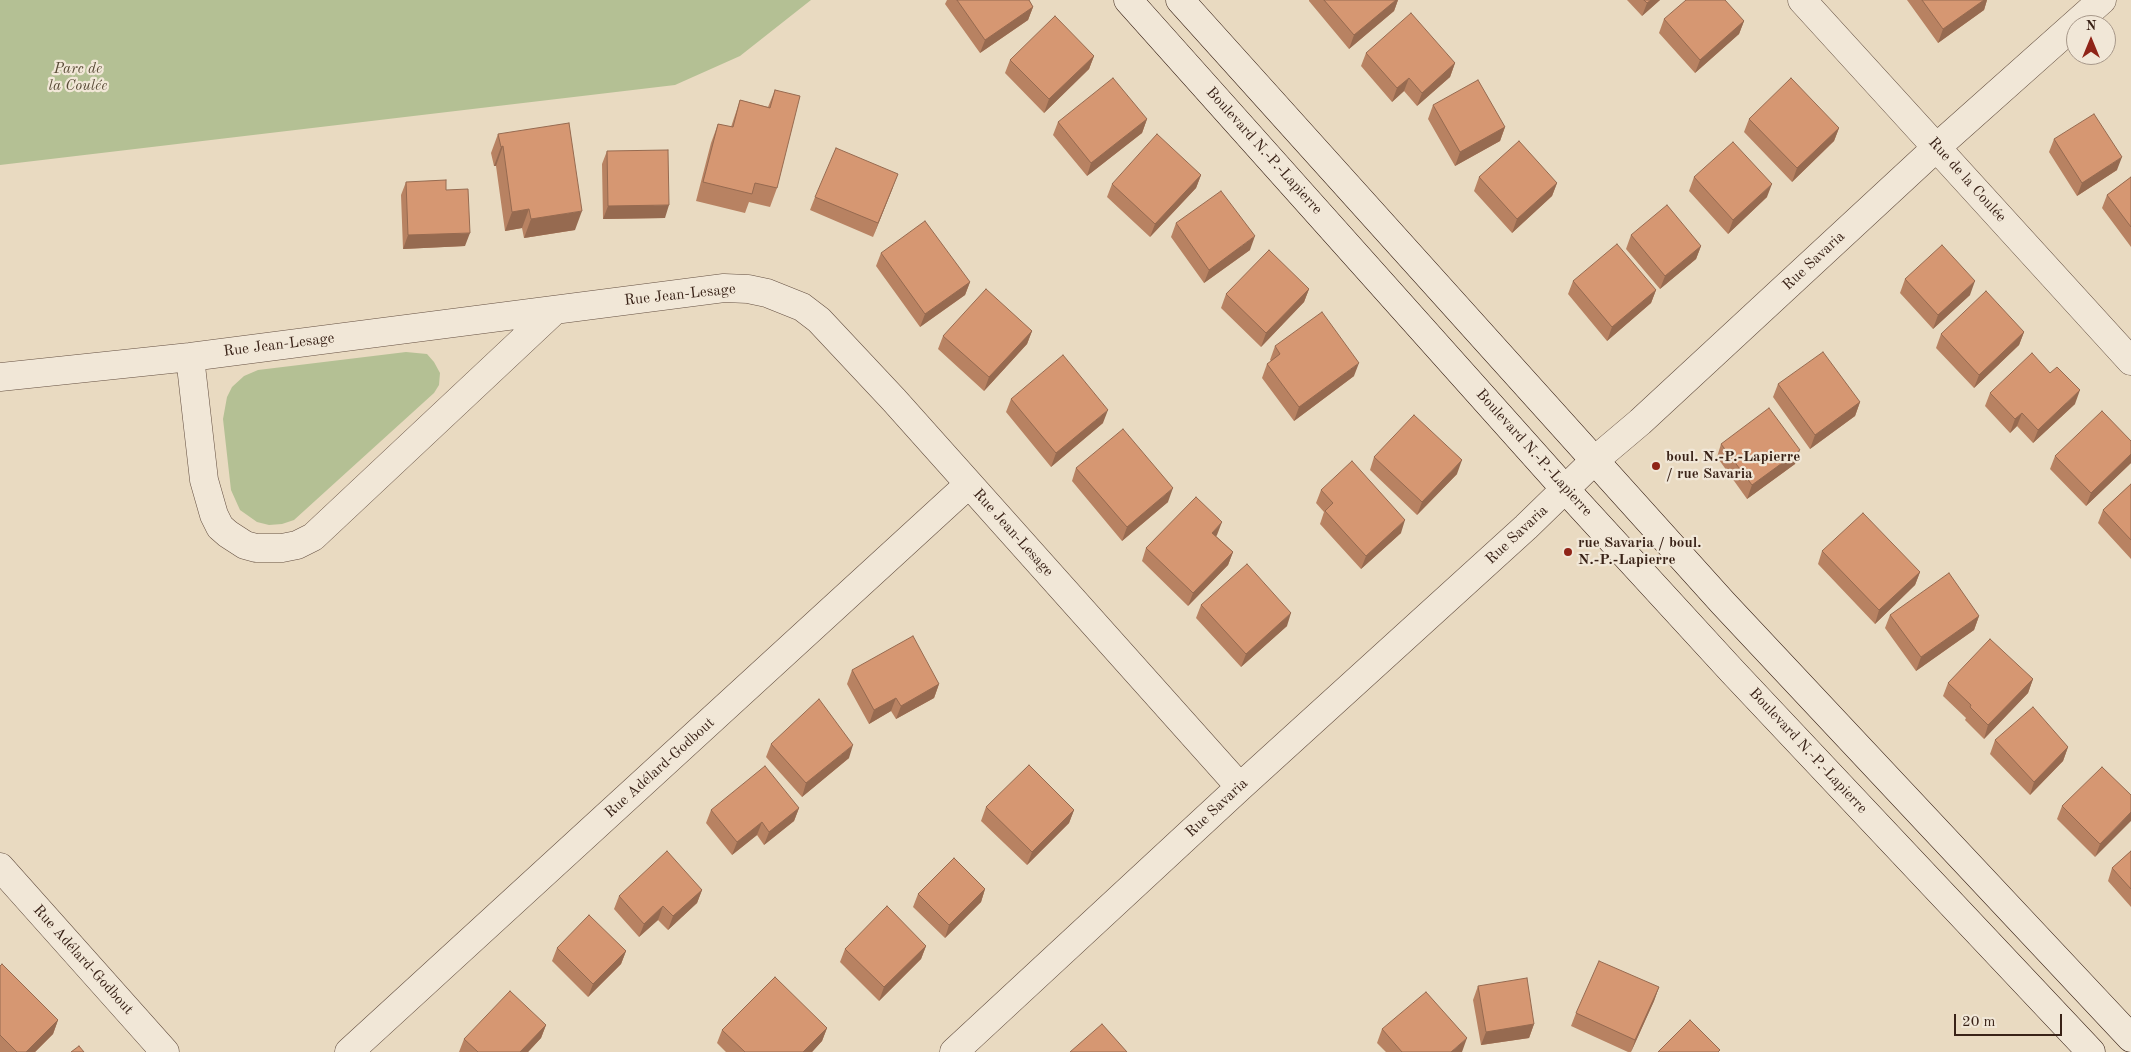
<!DOCTYPE html>
<html>
<head>
<meta charset="utf-8">
<style>
  body { margin:0 }
  #map { position:relative; width:2131px; height:1052px; overflow:hidden; background:#e9dac1; font-family:"Old Standard TT",serif }
  canvas { display:block }
  .north { position:absolute; left:2066px; top:15px; width:50px; height:50px; box-sizing:border-box; background:#f1e7d7; border:1px solid #a7988a; border-radius:50%; rotate:0deg; font-size:14px; font-weight:700; line-height:20px; text-align:center; color:#392217 }
  .north::after { content:''; display:block; margin:auto; width:18px; height:22px; background:#8f2418; clip-path:polygon(50% 0,100% 100%,50% 72%,0 100%) }
  .scale { position:absolute; left:1954px; top:1014px; width:108px; height:22px; box-sizing:border-box; border:2px solid #392217; border-top:0; padding-left:6px; font-size:15px; line-height:18px; white-space:nowrap; color:#392217; -webkit-text-stroke:4px #f1e7d7; paint-order:stroke }
</style>
</head>
<body>
<div id="map">
<canvas width="2131" height="1052"></canvas>
<div class="north">N</div>
<div class="scale">20 m</div>
</div>
<script>
const c = document.querySelector('canvas').getContext('2d');
c.lineJoin = 'round';
function paint(path, color) {
  c.fillStyle = color;
  c.fill(path, 'evenodd');
}
function toPath(rows) {
  const path = new Path2D();
  for (const r of rows) {
    path.moveTo(r[0], r[1]);
    for (let i = 2; i < r.length; i += 2) path.lineTo(r[i], r[i + 1]);
  }
  return path;
}
function trace(path, color, width, dash) {
  c.strokeStyle = color;
  c.lineWidth = width;
  c.lineCap = dash ? 'butt' : 'round';
  c.setLineDash(dash || []);
  c.stroke(path);
}
function label(font, color, halo, rows, align = 'center') {
  c.font = font + ' "Old Standard TT",serif';
  c.lineWidth = 4.5;
  c.setLineDash([]);
  c.textBaseline = 'middle';
  c.strokeStyle = halo;
  c.fillStyle = color;
  for (const [text, x, y, turn = 0] of rows) {
    c.save();
    c.translate(x, y);
    c.rotate((+turn || 0) * Math.PI / 180);
    c.textAlign = isNaN(turn) ? turn : align;
    if (halo) c.strokeText(text, 0, 0);
    c.fillText(text, 0, 0);
    c.restore();
  }
}
paint(toPath([
  [0,0,811,0,740,56,675,85,0,165],
  [406,352,427,354,434,362,440,373,439,385,434,393,294,520,282,524,269,525,257,522,240,510,231,490,223,419,227,397,232,387,244,376,258,370]
]), '#b4c094');
const street = toPath([
  [1802,0,2131,361],
  [190,357,204,480,214,515,220,527,228,534,245,545,256,548,282,548,297,545,313,537,555,310],
  [0,377,190,357,724,288,748,289,767,293,802,307,819,320,894,400,1240,787],
  [0,867,165,1052],
  [349,1052,969,484],
  [954,1052,1240,787,1526,527,1595,460,1640,422,1937,147,2102,0]
]);
const secondary = toPath([
  [1128,0,1565,489,1732,671,2091,1052],
  [1180,0,1723,603,2131,1038]
]);
trace(street, '#655042', 29);
trace(secondary, '#392217', 29);
trace(street, '#f1e7d7', 28);
trace(secondary, '#f1e7d7', 28);
paint(toPath([
  [947,0,1029,0,1033,7,1028,20,980,53,945,4],
  [1309,0,1398,0,1394,11,1349,49,1309,1],
  [1627,0,1660,0,1642,16],
  [1907,0,1987,0,1984,10,1938,43],
  [1664,19,1744,21,1739,34,1695,73,1659,33],
  [1366,53,1455,63,1450,77,1417,106,1404,91,1392,102,1361,66],
  [1094,56,1089,69,1044,113,1005,73,1010,60],
  [775,90,777,188,770,207,749,202,745,213,696,201,711,143,718,124,731,127,740,100,768,107],
  [1433,105,1505,127,1500,141,1455,166,1428,119],
  [1147,119,1142,133,1087,176,1053,135,1058,122],
  [1749,119,1839,128,1834,141,1792,182,1744,132],
  [498,134,575,230,524,238,522,228,505,231,496,166,494,166,491,153],
  [2054,139,2117,170,2077,196,2049,152],
  [607,151,665,218,603,219,602,164],
  [1201,175,1196,188,1150,237,1107,197,1112,184],
  [1479,177,1557,183,1552,196,1512,233,1474,191],
  [1694,177,1767,197,1728,234,1689,191],
  [2131,177,2131,247,2102,208,2107,195],
  [406,182,446,190,465,246,403,249,401,195],
  [893,187,873,237,810,210,815,197],
  [1176,223,1250,250,1204,283,1171,237],
  [1631,235,1701,246,1696,259,1660,289,1626,249],
  [881,253,970,282,965,295,920,327,876,266],
  [1905,279,1970,295,1933,329,1900,293],
  [1573,281,1656,290,1651,303,1607,341,1568,294],
  [1309,289,1304,302,1261,347,1221,308,1226,294],
  [1032,331,1027,344,984,391,938,349,943,336],
  [2024,332,2019,345,1974,388,1936,348,1941,334],
  [1275,346,1354,376,1294,421,1262,378,1267,364,1271,361,1270,360],
  [1778,384,1860,402,1855,416,1810,449,1773,397],
  [1990,393,2075,404,2033,443,2017,426,2010,433,1985,406],
  [1011,399,1103,423,1051,467,1006,412],
  [2131,441,2131,463,2086,506,2050,469,2055,456],
  [1721,444,1795,464,1747,499,1717,457],
  [1374,457,1457,474,1417,515,1370,470],
  [1076,468,1168,502,1122,541,1072,481],
  [2131,484,2131,559,2098,523,2103,510],
  [1321,490,1401,533,1361,569,1320,524,1324,512,1316,503],
  [1217,535,1216,536,1233,552,1228,565,1188,606,1142,561,1146,548],
  [1822,551,1920,572,1915,585,1875,624,1818,564],
  [1201,605,1287,626,1241,667,1196,618],
  [1890,615,1979,616,1974,630,1916,671,1885,628],
  [852,670,939,684,934,698,896,719,891,711,869,724,847,684],
  [2033,679,2028,693,1984,739,1965,720,1966,718,1943,696,1948,683],
  [1995,740,2068,747,2063,761,2030,795,1990,754],
  [771,744,849,758,802,797,766,757],
  [2131,795,2095,857,2057,819,2062,806],
  [986,807,1074,810,1069,823,1027,865,981,821],
  [799,808,794,821,764,845,757,835,732,855,706,823,711,810],
  [2131,851,2131,907,2108,881,2112,868],
  [985,889,981,902,945,938,913,907,918,894],
  [702,890,697,903,668,930,658,920,639,937,614,909,619,896],
  [926,946,921,959,879,1001,840,962,845,949],
  [557,948,626,951,621,964,588,997,552,961],
  [0,966,58,1020,53,1034,35,1052,0,1052],
  [1478,986,1534,1024,1529,1038,1481,1045,1473,1000],
  [1659,987,1654,1001,1631,1052,1628,1052,1571,1026,1576,1013],
  [546,1025,541,1038,528,1052,459,1052,464,1039],
  [827,1028,822,1041,812,1052,726,1052,717,1043,722,1030],
  [1382,1029,1462,1052,1386,1052,1377,1043]
]), '#b88262');
paint(toPath([
  [1396,0,1398,0,1394,11,1349,49,1354,35],
  [1651,0,1660,0,1642,16,1647,3],
  [1984,0,1987,0,1984,10,1938,43,1943,29],
  [1033,7,1028,20,980,53,985,40],
  [1744,21,1739,34,1695,73,1700,60],
  [1094,56,1089,69,1044,113,1049,99],
  [1455,63,1450,77,1417,106,1422,93],
  [1409,78,1404,91,1392,102,1397,88],
  [1147,119,1142,133,1087,176,1091,163],
  [1505,127,1500,141,1455,166,1460,152],
  [1839,128,1834,141,1792,182,1797,168],
  [503,146,496,166,494,166,501,147],
  [2122,157,2117,170,2077,196,2082,183],
  [898,174,893,187,873,237,878,223],
  [1201,175,1196,188,1150,237,1155,224],
  [1557,183,1552,196,1512,233,1517,219],
  [1772,184,1767,197,1728,234,1733,220],
  [669,205,665,218,603,219,608,206],
  [529,209,522,228,505,231,512,212],
  [582,211,575,230,524,238,531,219],
  [470,233,465,246,403,249,408,235],
  [1255,236,1250,250,1204,283,1209,270],
  [1701,246,1696,259,1660,289,1665,276],
  [1975,281,1970,295,1933,329,1938,315],
  [970,282,965,295,920,327,925,314],
  [1309,289,1304,302,1261,347,1266,333],
  [1656,290,1651,303,1607,341,1612,327],
  [1032,331,1027,344,984,391,989,377],
  [2024,332,2019,345,1974,388,1979,375],
  [1359,363,1354,376,1294,421,1299,407],
  [2080,390,2075,404,2033,443,2038,430],
  [1860,402,1855,416,1810,449,1815,435],
  [1108,410,1103,423,1051,467,1056,453],
  [2022,413,2017,426,2010,433,2015,419],
  [1800,450,1795,464,1747,499,1752,485],
  [2131,454,2131,463,2086,506,2091,493],
  [1462,460,1457,474,1417,515,1422,502],
  [1173,488,1168,502,1122,541,1127,527],
  [1405,520,1401,533,1361,569,1366,556],
  [1222,522,1217,535,1207,546,1212,533],
  [1233,552,1228,565,1188,606,1193,593],
  [1920,572,1915,585,1875,624,1879,610],
  [1291,613,1287,626,1241,667,1246,654],
  [1979,616,1974,630,1916,671,1921,657],
  [2033,679,2028,693,1984,739,1988,725],
  [939,684,934,698,896,719,901,706],
  [896,698,891,711,869,724,874,710],
  [853,745,849,758,802,797,806,783],
  [2068,747,2063,761,2030,795,2034,782],
  [799,808,794,821,764,845,769,832],
  [1074,810,1069,823,1027,865,1032,852],
  [2131,812,2131,821,2095,857,2100,844],
  [762,822,757,835,732,855,737,842],
  [985,889,981,902,945,938,949,925],
  [702,890,697,903,668,930,673,916],
  [663,906,658,920,639,937,644,924],
  [926,946,921,959,879,1001,884,987],
  [626,951,621,964,588,997,593,984],
  [1659,987,1654,1001,1631,1052,1635,1040],
  [58,1020,53,1034,35,1052,26,1052],
  [1534,1024,1529,1038,1481,1045,1486,1032],
  [546,1025,541,1038,528,1052,520,1052],
  [827,1028,822,1041,812,1052,803,1052],
  [1467,1038,1462,1052,1451,1052]
]), '#966a50');
const building = toPath([
  [957,0,1029,0,1033,7,985,40,957,0],
  [1324,0,1396,0,1354,35,1324,0],
  [1644,0,1651,0,1647,3,1644,0],
  [1686,0,1725,0,1744,21,1700,60,1664,19,1686,0],
  [1922,0,1984,0,1943,29,1922,0],
  [1411,13,1455,63,1422,93,1409,78,1397,88,1366,53,1411,13],
  [1055,16,1094,56,1049,99,1010,60,1055,16],
  [1113,78,1147,119,1091,163,1058,122,1113,78],
  [1791,78,1839,128,1797,168,1749,119,1791,78],
  [1478,80,1505,127,1460,152,1433,105,1478,80],
  [775,90,800,96,777,188,755,183,752,194,703,182,718,124,733,127,740,100,770,108,775,90],
  [2094,114,2122,157,2082,183,2054,139,2094,114],
  [569,123,582,211,531,219,529,209,512,212,503,146,501,147,498,134,569,123],
  [1157,134,1201,175,1155,224,1112,184,1157,134],
  [1519,141,1557,183,1517,219,1479,177,1519,141],
  [1733,142,1772,184,1733,220,1694,177,1733,142],
  [836,148,898,174,878,223,815,197,836,148],
  [668,150,669,205,608,206,607,151,668,150],
  [2131,177,2131,227,2107,195,2131,177],
  [446,180,446,190,468,189,470,233,408,235,406,182,446,180],
  [1221,191,1255,236,1209,270,1176,223,1221,191],
  [1667,205,1701,246,1665,276,1631,235,1667,205],
  [925,221,970,282,925,314,881,253,925,221],
  [1617,244,1656,290,1612,327,1573,281,1617,244],
  [1942,245,1975,281,1938,315,1905,279,1942,245],
  [1269,250,1309,289,1266,333,1226,294,1269,250],
  [986,289,1032,331,989,377,943,336,986,289],
  [1986,291,2024,332,1979,375,1941,334,1986,291],
  [1322,312,1359,363,1299,407,1267,364,1280,354,1275,346,1322,312],
  [1823,352,1860,402,1815,435,1778,384,1823,352],
  [2032,353,2050,373,2057,367,2080,390,2038,430,2022,413,2015,419,1990,393,2032,353],
  [1063,355,1108,410,1056,453,1011,399,1063,355],
  [1769,408,1800,450,1752,485,1721,444,1769,408],
  [2102,411,2131,441,2131,454,2091,493,2055,456,2102,411],
  [1414,415,1462,460,1422,502,1374,457,1414,415],
  [1123,429,1173,488,1127,527,1076,468,1123,429],
  [1352,461,1405,520,1366,556,1325,511,1333,503,1321,490,1352,461],
  [2131,484,2131,540,2103,510,2131,484],
  [1196,497,1222,522,1212,533,1233,552,1193,593,1146,548,1196,497],
  [1863,513,1920,572,1879,610,1822,551,1863,513],
  [1247,564,1291,613,1246,654,1201,605,1247,564],
  [1949,573,1979,616,1921,657,1890,615,1949,573],
  [913,636,939,684,901,706,896,698,874,710,852,670,913,636],
  [1990,639,2033,679,1988,725,1970,707,1971,705,1948,683,1990,639],
  [819,699,853,745,806,783,771,744,819,699],
  [2033,707,2068,747,2034,782,1995,740,2033,707],
  [1029,765,1074,810,1032,852,986,807,1029,765],
  [765,766,799,808,769,832,762,822,737,842,711,810,765,766],
  [2102,767,2131,795,2131,812,2100,844,2062,806,2102,767],
  [667,851,702,890,673,916,663,906,644,924,619,896,667,851],
  [2131,851,2131,889,2112,868,2131,851],
  [954,858,985,889,949,925,918,894,954,858],
  [887,906,926,946,884,987,845,949,887,906],
  [589,915,626,951,593,984,557,948,589,915],
  [1599,961,1659,987,1635,1040,1576,1013,1599,961],
  [2,964,58,1020,26,1052,17,1052,0,1035,0,966,2,964],
  [775,977,827,1028,803,1052,745,1052,722,1030,775,977],
  [1527,978,1534,1024,1486,1032,1478,986,1527,978],
  [510,991,546,1025,520,1052,478,1052,464,1039,510,991],
  [1426,992,1467,1038,1451,1052,1402,1052,1382,1029,1426,992],
  [1690,1020,1720,1050,1718,1052,1658,1052,1690,1020],
  [1102,1024,1127,1052,1070,1052,1102,1024],
  [79,1046,84,1052,71,1052,79,1046]
]);
paint(building, '#d69772');
trace(building, '#966a50', 1);
for (const [x, y, r, color] of [
  [1656,466,5,"#8f2418"],
  [1568,552,5,"#8f2418"]
]) {
  const dot = new Path2D();
  dot.arc(x, y, r, 0, 2 * Math.PI);
  c.fillStyle = color;
  c.fill(dot);
  trace(dot, '#f1e7d7', 2);
}
label('italic 15px', '#584a36', '#f1e7d7', [
  ["Parc de",78,69],
  ["la Coulée",78,86]
]);
label('15px', '#392217', '#f1e7d7', [
  ["Boulevard N.-P.-Lapierre",1264,151,48],
  ["Rue de la Coulée",1967,180,48],
  ["Rue Savaria",1814,261,-43],
  ["Rue Jean-Lesage",680,295,-6],
  ["Rue Jean-Lesage",279,345,-7],
  ["Boulevard N.-P.-Lapierre",1534,453,48],
  ["Rue Jean-Lesage",1013,533,48],
  ["Rue Savaria",1517,535,-43],
  ["Boulevard N.-P.-Lapierre",1808,751,47],
  ["Rue Adélard-Godbout",660,768,-42],
  ["Rue Savaria",1217,808,-43],
  ["Rue Adélard-Godbout",83,960,48]
]);
label('bold 15px', '#392217', '#f1e7d7', [
  ["boul. N.-P.-Lapierre",1666,457],
  ["/ rue Savaria",1666,474],
  ["rue Savaria / boul.",1578,543],
  ["N.-P.-Lapierre",1578,560]
], 'left');
</script>
</body>
</html>
